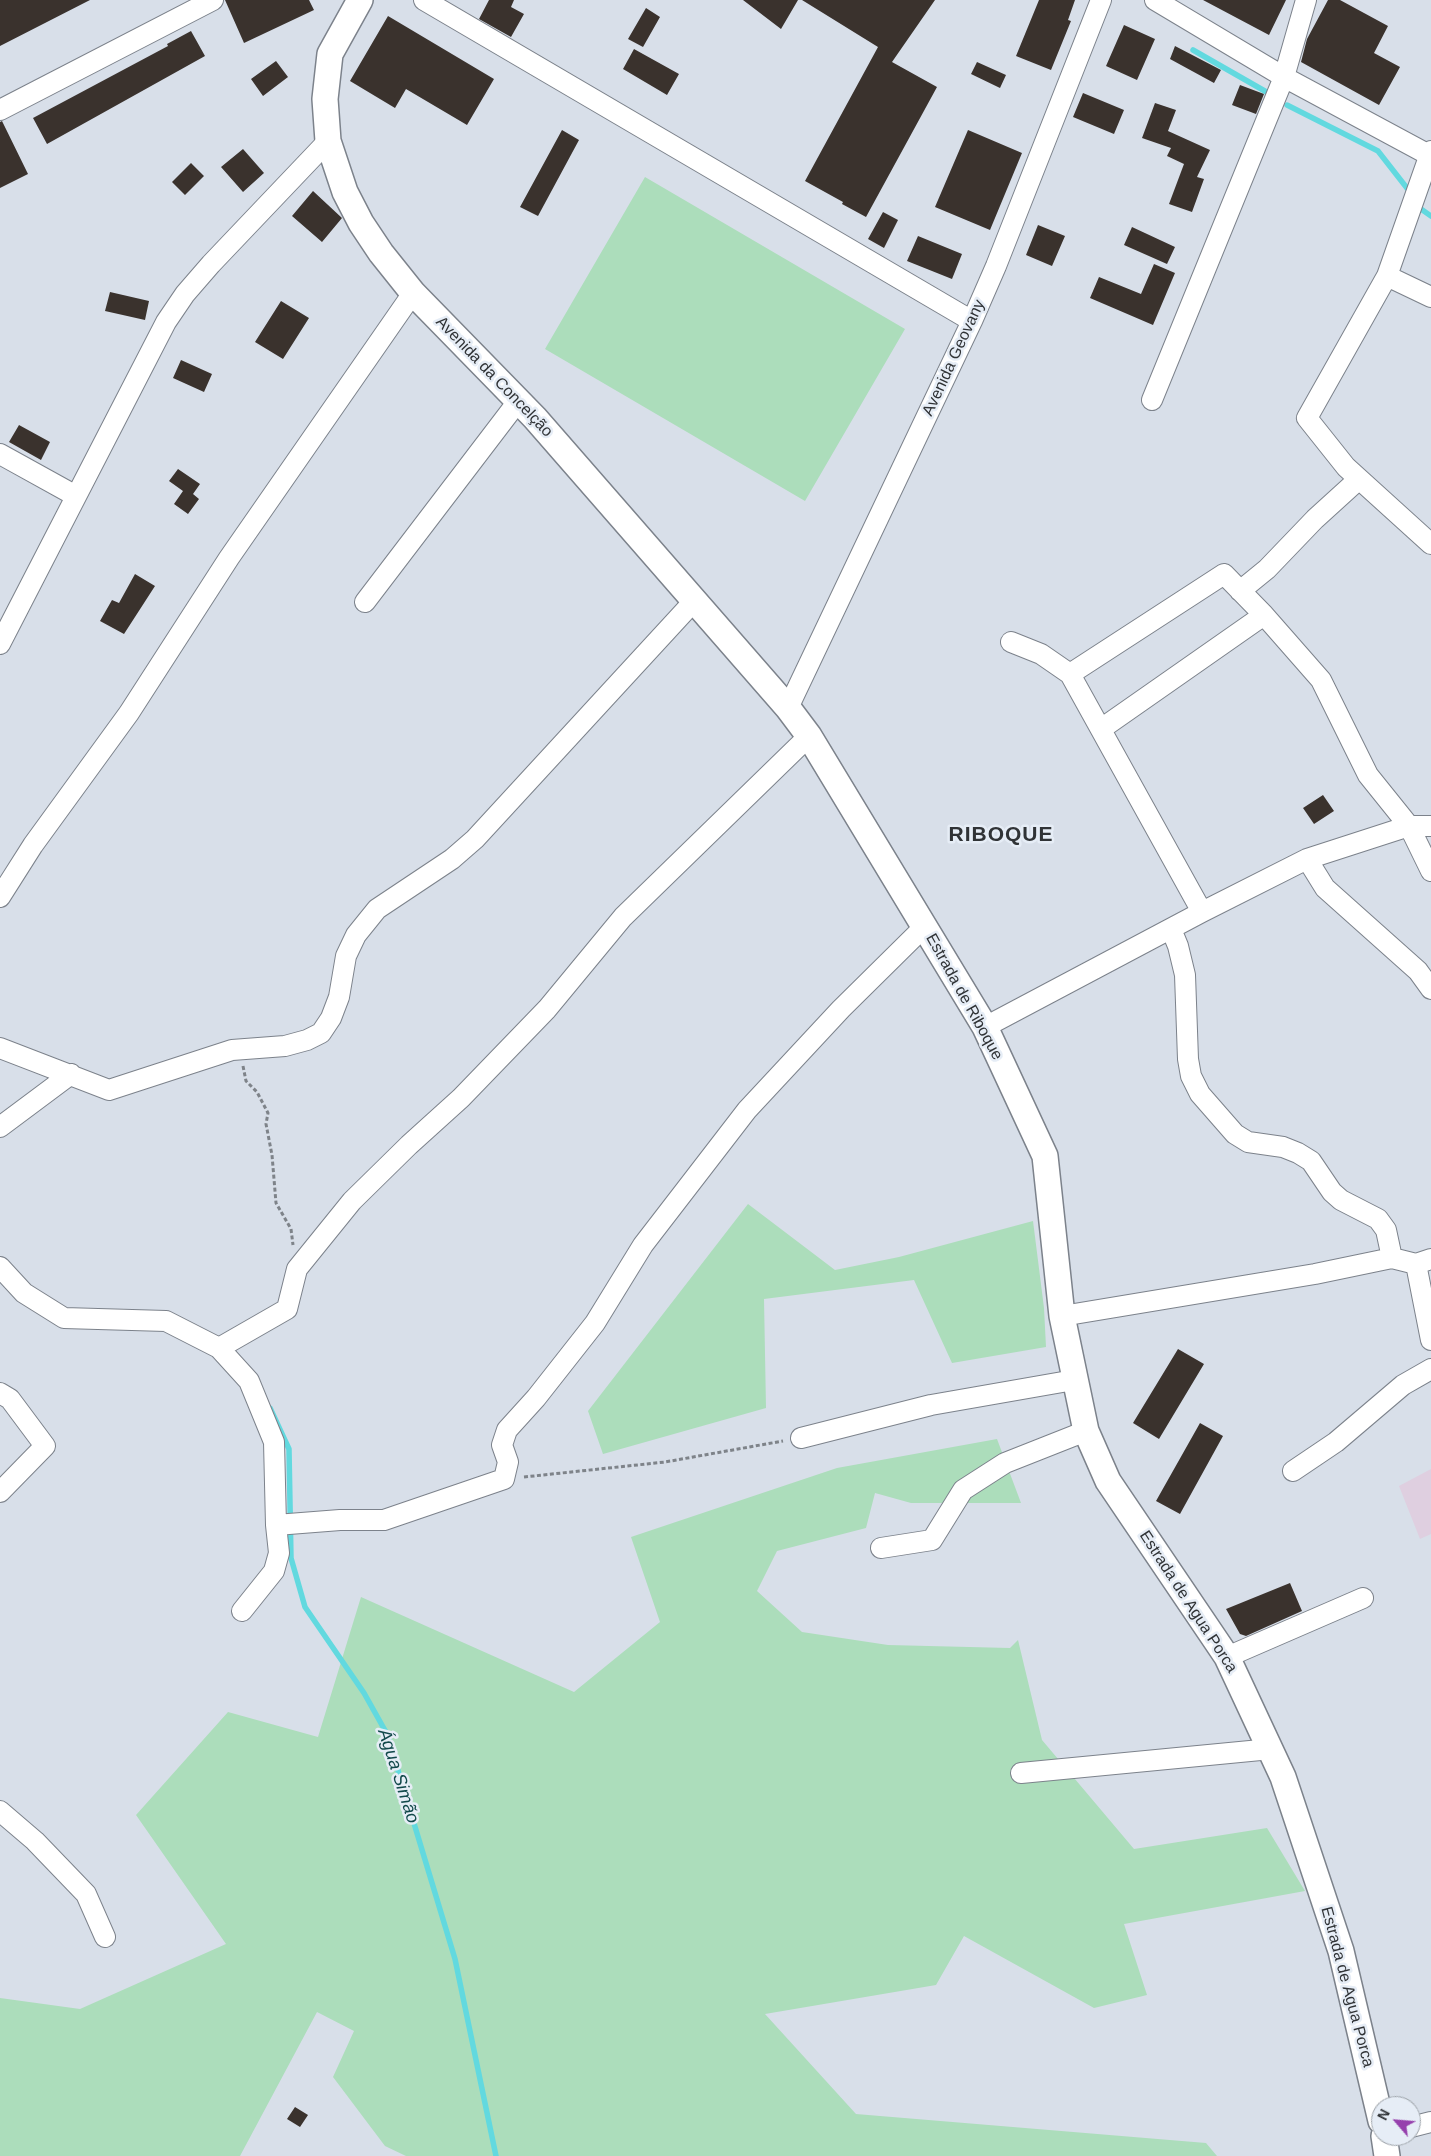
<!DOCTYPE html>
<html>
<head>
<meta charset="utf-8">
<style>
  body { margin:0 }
  #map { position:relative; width:1431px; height:2156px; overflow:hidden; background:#d8dfe9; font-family:Helvetica,sans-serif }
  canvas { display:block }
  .north { position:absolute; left:1371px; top:2096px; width:50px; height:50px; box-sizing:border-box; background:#e6edf6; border:1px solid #9da3a9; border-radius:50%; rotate:297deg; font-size:14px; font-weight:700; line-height:20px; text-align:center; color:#303336 }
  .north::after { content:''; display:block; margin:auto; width:18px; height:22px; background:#9640ad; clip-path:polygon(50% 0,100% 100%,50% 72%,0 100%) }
</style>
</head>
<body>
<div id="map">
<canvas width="1431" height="2156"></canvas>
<div class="north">N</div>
</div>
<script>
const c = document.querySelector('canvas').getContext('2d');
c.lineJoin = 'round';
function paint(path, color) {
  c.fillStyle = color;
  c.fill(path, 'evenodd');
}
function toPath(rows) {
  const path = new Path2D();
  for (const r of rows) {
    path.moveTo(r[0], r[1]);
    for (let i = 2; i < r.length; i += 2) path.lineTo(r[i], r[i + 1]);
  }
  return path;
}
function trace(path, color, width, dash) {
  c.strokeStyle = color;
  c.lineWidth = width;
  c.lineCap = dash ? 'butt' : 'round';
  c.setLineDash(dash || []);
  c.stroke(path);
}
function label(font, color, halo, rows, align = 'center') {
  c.font = font + ' Helvetica,sans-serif';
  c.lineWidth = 5;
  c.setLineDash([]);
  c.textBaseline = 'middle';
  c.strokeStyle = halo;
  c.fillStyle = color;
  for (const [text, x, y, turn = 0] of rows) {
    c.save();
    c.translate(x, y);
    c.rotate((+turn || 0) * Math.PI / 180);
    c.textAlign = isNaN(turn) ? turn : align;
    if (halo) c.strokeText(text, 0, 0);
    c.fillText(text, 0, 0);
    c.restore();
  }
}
paint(toPath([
  [1431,1469,1431,1534,1420,1539,1399,1486]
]), '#dfcfe0');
paint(toPath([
  [645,177,905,329,805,501,545,349],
  [748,1204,835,1270,899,1257,1033,1221,1044,1308,1046,1347,952,1363,914,1280,764,1299,766,1408,603,1454,588,1411],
  [997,1439,1021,1503,911,1503,875,1493,866,1528,777,1551,757,1591,802,1632,888,1645,1010,1648,1018,1640,1042,1740,1134,1849,1267,1828,1305,1891,1124,1924,1147,1995,1094,2008,964,1936,936,1985,765,2014,856,2114,1206,2143,1217,2156,406,2156,385,2146,333,2077,354,2031,317,2012,240,2156,0,2156,0,1998,80,2009,226,1944,136,1815,228,1712,318,1737,361,1597,574,1692,660,1622,631,1537,837,1468]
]), '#acddbb');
trace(toPath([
  [1193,50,1270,94],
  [1287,105,1378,151,1410,192],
  [1421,209,1431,216],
  [270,1408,289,1449,291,1558,305,1607,364,1693,387,1734,455,1959,496,2156]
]), '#62d9df', 5.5);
paint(toPath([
  [0,0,90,0,0,46],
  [225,0,309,0,314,10,244,43],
  [489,0,514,0,511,7,524,14,511,37,479,19],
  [743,0,798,0,781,29],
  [802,0,935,0,892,62,937,87,866,217,842,204,843,202,805,181,878,47],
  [1039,0,1075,0,1068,20,1071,21,1051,70,1016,56],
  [1203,0,1286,0,1269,35],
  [1328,0,1340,0,1388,26,1374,53,1400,67,1379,105,1301,62,1307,39],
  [646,8,660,17,643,47,628,39],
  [388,16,494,79,467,125,406,89,395,108,350,81],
  [1124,25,1155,39,1137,80,1106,66],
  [191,31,205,56,47,144,33,118,168,46,167,44],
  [1175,46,1221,70,1214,83,1170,59],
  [634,49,679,74,667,95,623,69],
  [276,61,288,77,263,96,251,79],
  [977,62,1006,75,1000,88,971,74],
  [1240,85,1264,94,1256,114,1232,105],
  [1083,93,1124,110,1114,134,1073,117],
  [1155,103,1176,110,1168,131,1210,150,1197,177,1204,179,1192,212,1169,204,1184,164,1167,156,1171,148,1142,138],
  [2,121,28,174,0,188,0,122],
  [562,130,579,140,538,216,520,207],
  [968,130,1022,153,990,230,935,207],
  [243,149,264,173,243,192,221,167],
  [191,163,204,176,185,195,172,182],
  [313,191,342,218,322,242,292,216],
  [883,212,898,220,884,248,868,239],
  [1038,225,1065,236,1052,266,1026,255],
  [1132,227,1175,247,1167,264,1124,245],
  [918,236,962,254,952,279,907,261],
  [1154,264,1175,273,1153,325,1090,298,1099,277,1141,294],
  [110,292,149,301,145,320,105,311],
  [281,301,309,318,283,359,255,342],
  [181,360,212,374,204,392,173,378],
  [19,425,50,442,41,460,9,442],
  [178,469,200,484,193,494,199,499,188,514,174,504,183,491,169,481],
  [135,574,155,586,124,634,100,621,112,600,119,603],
  [1323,795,1334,811,1314,824,1303,808],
  [1178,1349,1204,1364,1159,1439,1133,1423],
  [1200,1423,1223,1436,1180,1514,1156,1501],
  [1290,1583,1302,1611,1246,1636,1240,1634,1226,1609],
  [295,2107,308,2115,300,2127,287,2119]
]), '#3a322d');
const minor = toPath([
  [424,0,972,321],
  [1155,0,1284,77,1429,155,1431,162],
  [0,110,213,0],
  [1431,151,1387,276,1307,418,1346,467,1431,544],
  [1387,276,1431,297],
  [1152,400,1284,77,1306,0],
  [0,454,76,496],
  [1240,591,1267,569,1315,519,1359,479],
  [365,602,519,400],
  [1011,642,1041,654,1070,674,1202,912],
  [0,644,166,322,185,294,211,264,328,141],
  [1070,674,1224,574,1264,615,1321,680,1368,775,1409,826,1431,871],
  [788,708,972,321,996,266,1101,0],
  [1101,729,1264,615],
  [1307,859,1325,888,1418,971,1431,989],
  [0,897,33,845,129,713,229,558,413,293],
  [1171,929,1178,946,1185,975,1188,1059,1191,1076,1200,1094,1235,1134,1248,1142,1283,1147,1298,1153,1311,1161,1332,1192,1341,1200,1378,1219,1386,1230,1392,1258],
  [985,1027,1202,912,1307,859,1409,826,1431,826],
  [0,1048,109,1090,232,1050,285,1046,307,1040,321,1033,331,1018,339,997,346,956,356,935,377,909,452,859,475,839,695,600],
  [0,1127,71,1074],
  [1416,1264,1431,1340],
  [0,1267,24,1293,64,1318,166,1321,219,1348,249,1381,274,1442,276,1525,279,1553,274,1571,242,1611],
  [1062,1316,1315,1274,1392,1258,1416,1264,1431,1259],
  [219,1348,287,1309,297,1269,352,1201,409,1145,461,1098,547,1009,623,917,809,736],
  [0,1393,10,1399,45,1446,0,1492],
  [801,1438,931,1405,1074,1380],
  [1293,1471,1336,1442,1403,1385,1431,1369],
  [276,1525,340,1520,384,1520,504,1479,508,1462,502,1445,507,1430,536,1398,595,1323,643,1245,747,1110,841,1009,924,927],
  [881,1548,932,1540,963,1490,1005,1463,1086,1431],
  [1227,1657,1363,1598],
  [1021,1773,1271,1749],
  [0,1811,35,1841,86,1894,105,1937],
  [1411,2127,1431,2122]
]);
const major = toPath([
  [360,0,330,54,325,99,328,141,345,192,361,223,381,253,413,293,535,418,788,708,809,736,985,1027,1045,1156,1062,1316,1086,1431,1108,1481,1227,1657,1283,1777,1341,1951,1381,2121],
  [1384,2136,1387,2156]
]);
trace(minor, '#7c828b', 22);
trace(major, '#7c828b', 28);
trace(toPath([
  [243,1066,246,1081,257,1092,268,1113,266,1124,272,1155,276,1203,291,1229,293,1245],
  [524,1477,665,1462,783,1441]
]), '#7e8389', 3, [4, 2.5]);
trace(minor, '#fff', 20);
trace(major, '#fff', 25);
label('16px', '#303336', '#e6edf6', [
  ["Avenida Geovany",954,358,-65],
  ["Avenida da Concelção",494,377,46],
  ["Estrada de Riboque",964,997,61],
  ["Estrada de Agua Porca",1188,1602,57],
  ["Estrada de Agua Porca",1347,1987,75]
]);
label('italic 18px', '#12494b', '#e6edf6', [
  ["Água Simão",398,1776,72]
]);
c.letterSpacing = '1px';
label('bold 21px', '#303336', '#e6edf6', [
  ["RIBOQUE",1001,835]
]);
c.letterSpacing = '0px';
</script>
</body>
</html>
